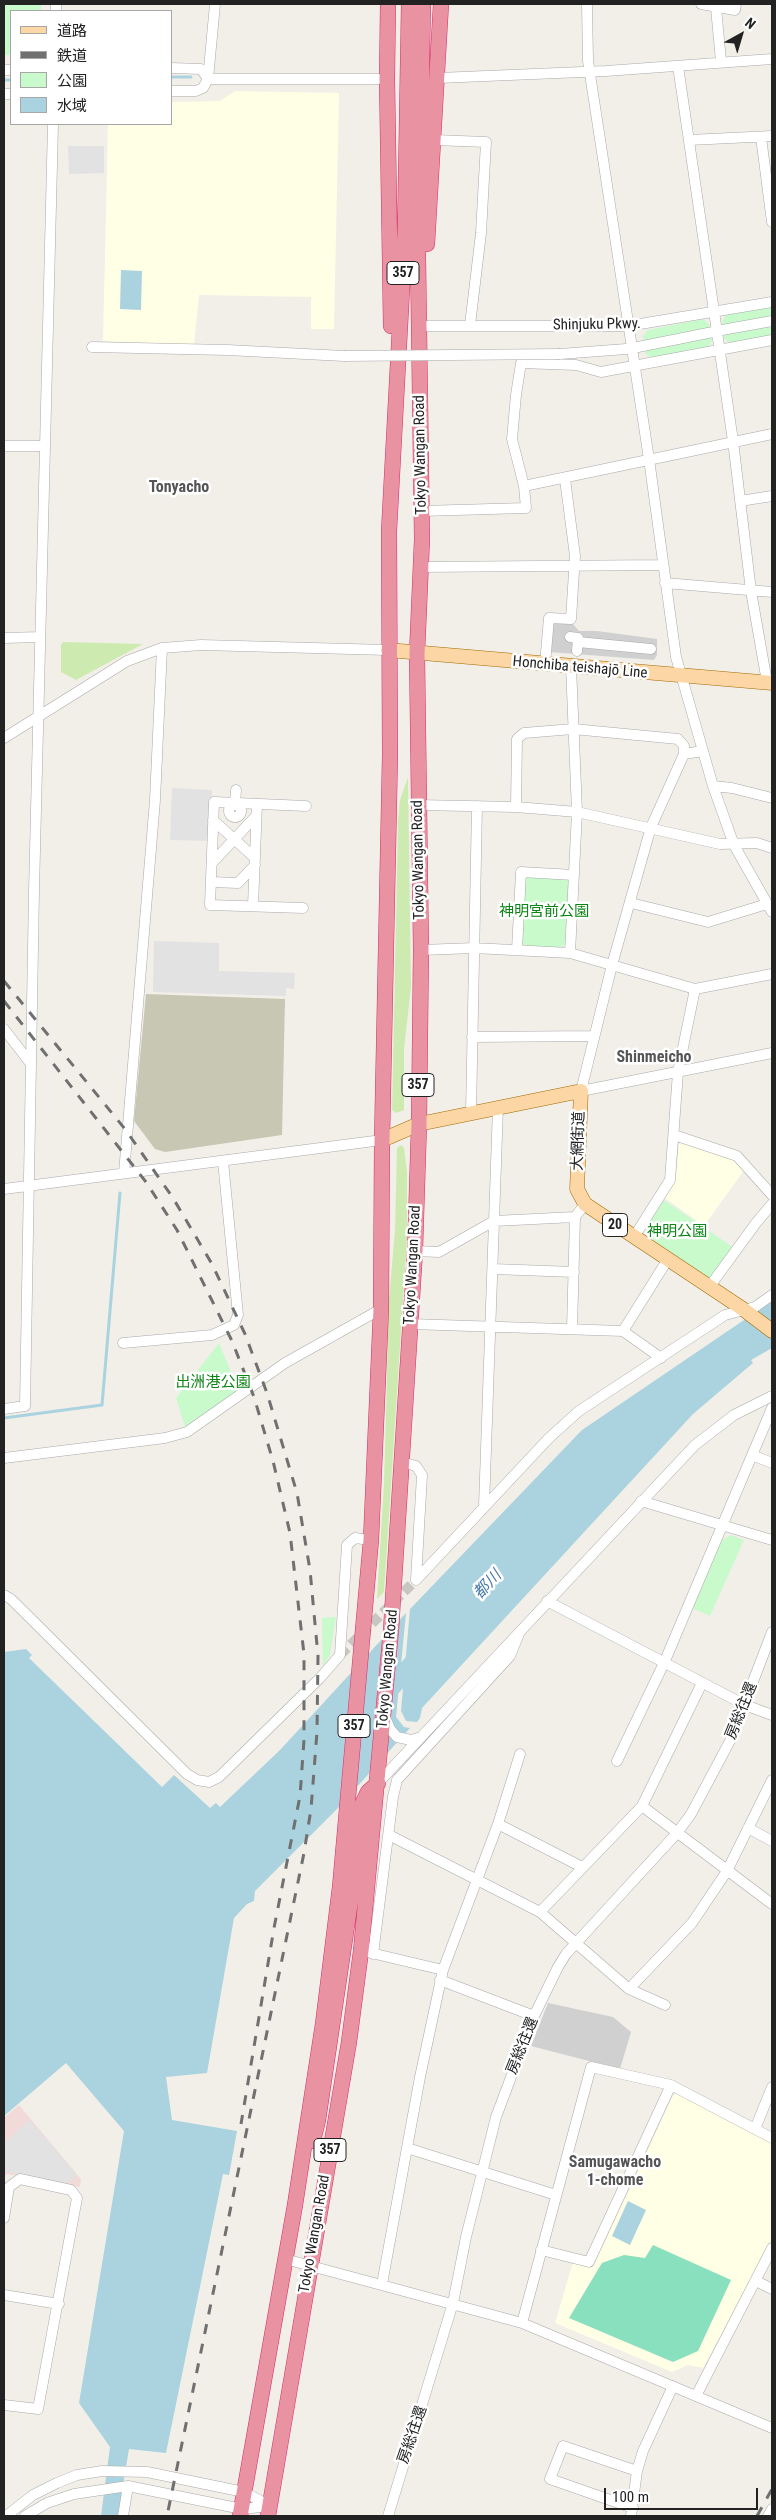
<!DOCTYPE html>
<html>
<head>
<meta charset="utf-8">
<style>
  body { margin:0 }
  #map { position:relative; width:776px; height:2520px; overflow:hidden; background:#f2efe9; font-family:"Roboto Condensed","Noto Sans JP",sans-serif }
  canvas { display:block }
  .frame { position:absolute; inset:0; border:5px solid #222; pointer-events:none }
  .legend { position:absolute; left:10px; top:10px; width:162px; height:115px; box-sizing:border-box; background:#fff; border:1px solid #a7a7a7; margin:0; padding:6px 9px; list-style:none; font-size:15px; color:#222 }
  .legend li { display:flex; align-items:center; gap:10px; height:25px }
  .legend b { width:25px; border:1px solid #a7a7a7 }
  .north { position:absolute; left:716px; top:10px; width:50px; height:50px; -webkit-text-stroke:4px #fff; paint-order:stroke; rotate:39deg; font-size:14px; font-weight:700; line-height:20px; text-align:center; color:#222 }
  .north::after { content:''; display:block; margin:auto; width:18px; height:22px; background:#222; clip-path:polygon(50% 0,100% 100%,50% 72%,0 100%) }
  .scale { position:absolute; left:604px; top:2488px; width:154px; height:22px; box-sizing:border-box; border:2px solid #222; border-top:0; padding-left:6px; font-size:15px; line-height:18px; white-space:nowrap; color:#222; -webkit-text-stroke:4px #fff; paint-order:stroke }
</style>
</head>
<body>
<div id="map">
<canvas width="776" height="2520"></canvas>
<div class="frame"></div>
<ul class="legend">
<li><b style="height:6px;background:#fcd6a4"></b>道路</li>
<li><b style="height:6px;background:#707070"></b>鉄道</li>
<li><b style="height:14px;background:#c8facc"></b>公園</li>
<li><b style="height:14px;background:#aad3df"></b>水域</li>
</ul>
<div class="north">N</div>
<div class="scale">100 m</div>
</div>
<script>
const c = document.querySelector('canvas').getContext('2d');
c.lineJoin = 'round';
function paint(path, color) {
  c.fillStyle = color;
  c.fill(path, 'evenodd');
}
function toPath(rows) {
  const path = new Path2D();
  for (const r of rows) {
    if (r.length === 3) {
      path.moveTo(r[0] + r[2], r[1]);
      path.arc(r[0], r[1], r[2], 0, 2 * Math.PI);
      continue;
    }
    path.moveTo(r[0], r[1]);
    for (let i = 2; i < r.length; i += 2) path.lineTo(r[i], r[i + 1]);
  }
  return path;
}
function trace(path, color, width, dash) {
  c.strokeStyle = color;
  c.lineWidth = width;
  c.lineCap = dash ? 'butt' : 'round';
  c.setLineDash(dash || []);
  c.stroke(path);
}
function label(font, color, halo, rows, align = 'center') {
  c.font = font + ' "Roboto Condensed","Noto Sans JP",sans-serif';
  c.lineWidth = 5;
  c.setLineDash([]);
  c.textBaseline = 'middle';
  c.strokeStyle = halo;
  c.fillStyle = color;
  for (const [text, x, y, turn = 0] of rows) {
    c.save();
    c.translate(x, y);
    c.rotate((+turn || 0) * Math.PI / 180);
    c.textAlign = isNaN(turn) ? turn : align;
    if (halo) c.strokeText(text, 0, 0);
    c.fillText(text, 0, 0);
    c.restore();
  }
}
paint(toPath([
  [19,2105,81,2179,80,2187,6,2174,4,2177,4,2118]
]), '#f2dad9');
paint(toPath([
  [235,91,339,93,334,329,311,329,311,297,199,295,194,345,103,341,108,124,171,124,171,102,220,101],
  [684,1141,736,1160,745,1169,704,1226,665,1198,676,1177,679,1144],
  [677,2093,772,2143,772,2238,703,2368,688,2365,672,2372,555,2323,573,2262,593,2267,673,2096]
]), '#ffffe5');
paint(toPath([
  [551,622,573,624,579,631,597,631,657,639,657,655,654,660,549,652],
  [548,2003,613,2017,631,2032,620,2069,531,2046]
]), '#d0d0d0');
paint(toPath([
  [146,994,285,999,282,1135,165,1152,155,1149,134,1121]
]), '#c7c7b4');
paint(toPath([
  [63,642,143,644,76,680,61,672,61,645],
  [408,777,411,987,404,1049,404,1110,396,1113,392,1110,398,821,400,800],
  [401,1145,404,1148,407,1172,407,1239,384,1592,377,1599,384,1484,389,1299,395,1230,397,1148]
]), '#cdebb0');
paint(toPath([
  [4,4,41,4,41,11,11,11,11,55,4,55],
  [772,306,772,336,731,343,724,339,722,321,726,315],
  [703,319,709,324,712,341,708,347,652,358,646,354,643,336,648,330],
  [527,875,567,878,569,881,565,943,561,949,524,947,520,944,523,879],
  [664,1200,734,1248,710,1279,647,1236,645,1230],
  [219,1343,238,1389,186,1430,176,1398],
  [731,1535,744,1540,710,1616,692,1608,722,1540],
  [336,1617,330,1655,323,1666,322,1618]
]), '#c8facc');
paint(toPath([
  [653,2245,731,2280,698,2351,673,2362,569,2318,602,2263,624,2255,645,2258]
]), '#88e0be');
paint(toPath([
  [68,146,104,146,104,173,69,174],
  [172,788,212,790,210,841,170,840],
  [154,941,219,943,219,971,295,973,294,989,286,988,286,996,153,992],
  [30,2120,77,2175,68,2183,6,2172,4,2174,4,2143]
]), '#e2e2e2');
paint(toPath([
  [121,270,142,271,141,310,120,309],
  [772,1301,772,1348,751,1360,753,1363,693,1414,422,1708,420,1718,417,1722,406,1721,401,1711,410,1609,582,1430],
  [406,1613,396,1717,404,1727,410,1728,337,1809,255,1891,254,1901,247,1904,234,1918,207,2073,166,2077,172,2120,237,2131,229,2175,223,2174,166,2453,129,2449,118,2516,101,2516,110,2447,79,2403,124,2131,66,2063,4,2116,4,1652,26,1649,32,1655,29,1658,162,1787,174,1775,210,1808,216,1803,220,1807,280,1750],
  [628,2201,646,2210,630,2245,612,2236]
]), '#aad3df');
trace(toPath([
  [171,77,191,77],
  [4,80,11,80],
  [4,1418,102,1405,120,1193]
]), '#aad3df', 3);
trace(toPath([
  [382,1697,421,1655]
]), '#aad3df', 19);
trace(toPath([
  [340,1655,416,1580]
]), '#c8c6c1', 10, [10, 5]);
const minor = toPath([
  [587,4,588,61,649,459,676,657,713,786,734,845,772,912],
  [701,4,735,10,736,4],
  [716,8,721,61],
  [56,11,56,4],
  [678,66,733,441,751,591,767,682],
  [171,68,201,69,208,79],
  [4,70,11,70],
  [438,78,606,71,772,59],
  [208,79,387,79],
  [171,91,196,91,203,88,208,79,215,4],
  [4,94,11,94],
  [761,137,772,222],
  [434,140,486,142,481,233,470,325],
  [689,140,772,136],
  [419,326,628,326,772,302],
  [722,330,772,321],
  [92,347,227,350,344,356],
  [638,347,713,332],
  [560,354,626,349],
  [4,446,45,446],
  [524,486,772,434],
  [740,501,772,496],
  [421,511,526,508,524,486,512,439,516,395,521,363,576,365,601,372,772,340],
  [420,567,662,565],
  [665,583,772,592],
  [570,637,578,638,577,651],
  [4,638,40,637],
  [578,642,651,649],
  [545,664,549,618,571,619,575,556,565,479],
  [4,738,127,661,162,648,201,645,388,650],
  [703,751,684,754,651,827,612,965,581,1091,772,1053],
  [713,786,732,788,772,798],
  [235,811,6],
  [235,805,236,790],
  [418,805,516,807,577,812,720,844,757,843,772,848],
  [516,807,517,739,524,733,573,729,678,739,684,746,684,754],
  [213,820,255,858],
  [212,863,256,816],
  [211,882,238,883,255,865],
  [631,903,708,922,767,904],
  [253,906,257,804],
  [303,908,210,905,214,802,306,806],
  [421,950,474,948,570,953,695,989,772,974],
  [517,950,521,872,574,875],
  [570,953,577,812,571,666],
  [4,1029,31,1064],
  [472,1037,594,1036],
  [471,1113,477,806],
  [674,1135,737,1156,772,1195],
  [124,1173,155,800,162,648],
  [4,1189,382,1140],
  [634,1237,670,1180,678,1072,695,989],
  [415,1251,439,1252,494,1221,575,1217],
  [493,1269,574,1272],
  [710,1286,756,1223,772,1204],
  [410,1324,623,1331,661,1358],
  [572,1329,575,1217,585,1204],
  [623,1331,668,1259],
  [123,1343,212,1335,234,1325,238,1315,223,1161],
  [4,1409,25,1406,34,891,53,124],
  [752,1455,772,1463],
  [4,1458,165,1438,187,1432,285,1363,381,1309],
  [402,1462,416,1466,422,1475,416,1580],
  [641,1501,772,1540],
  [484,1506,498,1107],
  [416,1580,549,1438,579,1411,725,1315,755,1307,772,1295],
  [4,1595,11,1599,187,1774,197,1780,209,1782,219,1777,320,1678,340,1655,347,1545,355,1538,371,1540],
  [547,1601,745,1705,772,1715],
  [385,1717,390,1729,397,1737,411,1740,421,1737],
  [617,1761,664,1663,772,1408],
  [378,1783,695,1445,734,1415,772,1396],
  [642,1806,772,1904],
  [498,1824,582,1867],
  [748,1828,772,1841],
  [389,1835,540,1912,629,1989,665,2005],
  [540,1912,642,1806,702,1683],
  [367,1952,443,1970],
  [373,1954,393,1797,397,1780,510,1656,519,1634],
  [440,1980,534,2016],
  [629,1989,692,1923,727,1871,772,1780],
  [755,2129,772,2087],
  [407,2148,556,2195],
  [4,2218,9,2187,20,2179,71,2190,77,2198,38,2409,4,2405],
  [541,2250,589,2262,671,2085],
  [285,2259,522,2323,772,2428],
  [756,2281,772,2289],
  [382,2284,420,2077,443,1970,498,1824,520,1754],
  [4,2295,59,2304],
  [522,2323,591,2067,671,2085,772,2138],
  [696,2396,772,2248],
  [633,2508,550,2479,563,2446,637,2471],
  [6,2516,33,2495,57,2483,77,2475,102,2471,147,2472,244,2492,270,2506],
  [25,2516,47,2503,74,2494,128,2486,242,2509,270,2506],
  [123,2516,128,2486],
  [388,2516,453,2303,466,2237,496,2117,534,2016,558,1967,566,1954,677,1833,691,1814,731,1739,772,1632],
  [631,2516,637,2471,643,2451,673,2386],
  [768,2516,772,2509]
]);
const major = toPath([
  [388,650,772,683],
  [382,1140,419,1124,581,1091,577,1189,585,1204,743,1309,772,1331]
]);
const highway = toPath([
  [388,4,387,79,391,326],
  [427,244,441,4],
  [313,2141,318,2120,354,1878,360,1809,368,1792,378,1783],
  [240,2516,295,2205,323,2024,340,1887,371,1540,381,1309,382,1140,390,755,389,531,405,233,409,4],
  [268,2516,349,2042,361,1951,391,1630,415,1251,419,1124,421,950,417,654,422,539,418,256,423,4]
]);
trace(minor, '#a9a9a9', 11);
trace(major, '#a06b00', 15);
trace(highway, '#dc2a67', 16);
trace(minor, '#fff', 10);
trace(major, '#fcd6a4', 14);
trace(highway, '#e892a2', 15);
trace(toPath([
  [4,981,125,1129,173,1198,212,1264,245,1334,267,1393,297,1493,310,1570,318,1656,317,1732,311,1809,304,1853,167,2516],
  [4,1001,146,1182,177,1230,232,1341,254,1397,273,1461,290,1533,304,1654,304,1740,300,1796,274,1928,241,2124],
  [757,2516,772,2489]
]), '#707070', 3, [10, 10]);
const minorBridge = toPath([
  [344,356,560,354]
]);
trace(minorBridge, '#a9a9a9', 11, []);
trace(minorBridge, '#fff', 10);
for (const [x, y, w] of [
  [403,273,32],
  [418,1085,32],
  [615,1225,25],
  [354,1726,32],
  [330,2150,32]
]) {
  const box = new Path2D();
  box.roundRect(x - w / 2, y - 11.5, w, 23, 4);
  c.fillStyle = '#fff';
  c.fill(box);
  trace(box, '#222', 1);
}
label('bold 14px', '#222', null, [
  ["357",403,273],
  ["357",418,1085],
  ["20",615,1225],
  ["357",354,1726],
  ["357",330,2150]
]);
label('15px', '#222', '#fff', [
  ["Shinjuku Pkwy.",597,325,-1],
  ["Tokyo Wangan Road",421,455,-91],
  ["Honchiba teishajō Line",580,668,5],
  ["Tokyo Wangan Road",419,860,-91],
  ["大網街道",579,1141,-88],
  ["Tokyo Wangan Road",413,1265,-87],
  ["Tokyo Wangan Road",388,1669,-85],
  ["房総往還",742,1711,-68],
  ["房総往還",523,2046,-68],
  ["Tokyo Wangan Road",315,2234,-80],
  ["房総往還",413,2435,-71]
]);
label('15px', '#0c8416', '#fff', [
  ["神明宮前公園",544,912],
  ["神明公園",677,1232],
  ["出洲港公園",213,1383]
]);
label('bold 16px', '#555', '#fff', [
  ["Tonyacho",179,488],
  ["Shinmeicho",654,1058],
  ["Samugawacho",615,2163],
  ["1-chome",615,2181]
]);
label('italic 16px', '#4a7aab', '#fff', [
  ["都川",488,1585,-47]
]);
</script>
</body>
</html>
